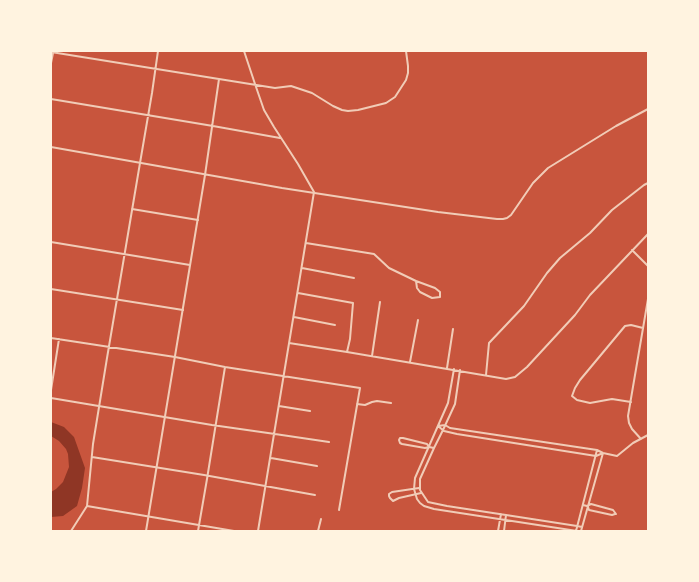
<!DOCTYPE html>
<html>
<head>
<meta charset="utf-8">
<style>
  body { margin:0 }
  #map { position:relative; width:699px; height:582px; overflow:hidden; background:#c8553d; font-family:Montserrat,sans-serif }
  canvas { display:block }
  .frame { position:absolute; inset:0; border:52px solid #fff3e0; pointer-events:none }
</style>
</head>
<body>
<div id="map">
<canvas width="699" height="582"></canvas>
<div class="frame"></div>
</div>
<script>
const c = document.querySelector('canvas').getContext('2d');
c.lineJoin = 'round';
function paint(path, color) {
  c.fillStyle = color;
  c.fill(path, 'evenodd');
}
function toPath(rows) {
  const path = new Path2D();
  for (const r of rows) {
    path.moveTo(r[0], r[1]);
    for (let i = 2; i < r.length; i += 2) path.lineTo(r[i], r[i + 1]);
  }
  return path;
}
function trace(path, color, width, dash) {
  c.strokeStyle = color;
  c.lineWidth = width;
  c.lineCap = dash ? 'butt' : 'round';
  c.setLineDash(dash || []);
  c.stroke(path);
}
paint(toPath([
  [51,422,64,427,74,437,85,468,82,488,77,506,63,516,51,517,51,492,56,489,63,482,69,467,68,454,66,449,59,441,51,436]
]), '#8f3625');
trace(toPath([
  [244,51,255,84,264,110,274,127,298,164,314,192,258,531],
  [51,52,275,88,291,86,312,93,333,106,342,110,348,111,358,110,386,103,395,97,406,80,408,73,408,66,406,51],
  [51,63,53,53],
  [51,99,213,126,280,138],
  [205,175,219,79],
  [132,209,198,220],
  [51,242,190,265],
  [306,243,374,254,389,268,416,281],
  [632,250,648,266],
  [302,268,354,278],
  [416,281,435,288,440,292,440,297,432,298,420,292,417,288,416,281],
  [51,289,183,310],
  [298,293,353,303,350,339,347,352],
  [294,317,335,325],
  [51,338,175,357,225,367,360,388,339,510],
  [289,343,347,352,506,379,515,377,527,367,575,315,590,295,648,234],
  [372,356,380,302],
  [410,362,418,320],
  [447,368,453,329],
  [454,369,448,403,415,478,414,489,417,499,420,503,424,506,434,509,577,531],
  [460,370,455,404,443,430,434,448,420,479,420,490,428,502,447,506,506,515,577,526,582,527],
  [486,375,489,343,524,306,547,273,560,258,590,233,612,210,644,185,648,183],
  [51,390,59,339],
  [51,398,212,425,275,434,329,442],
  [631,402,612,399,590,403,577,400,572,396,575,388,580,380,625,326,631,325,643,328],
  [357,404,365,405,372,402,377,401,391,403],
  [279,406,310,411],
  [438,426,445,425,450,428,597,450,603,453,617,456,633,443,648,435],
  [438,426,444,431,457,434,596,456,603,453],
  [641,439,632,429,629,423,628,416,648,299],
  [429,447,425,448,402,444,400,443,399,440,400,438,403,438,427,444,429,447,434,448],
  [92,457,204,475,315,495],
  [271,458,317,466],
  [419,488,392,492,389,494,389,496,390,498,393,501,399,498,421,493],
  [583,505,587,506,591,504,613,510,616,514],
  [87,506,234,531],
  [588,507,589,510,612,515,615,514],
  [71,531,87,506,93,444,107,358,140,163,152,93,158,51],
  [198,531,207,479,225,367],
  [318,531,321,519],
  [498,531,501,514],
  [504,531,506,515],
  [576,531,597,450],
  [581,531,603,453]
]), '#f1ccb7', 2);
trace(toPath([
  [51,147,282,188,438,212,497,219,503,219,507,218,511,215,533,183,548,168,616,126,648,109],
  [146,531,205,175]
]), '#f1ccb7', 2);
</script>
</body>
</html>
